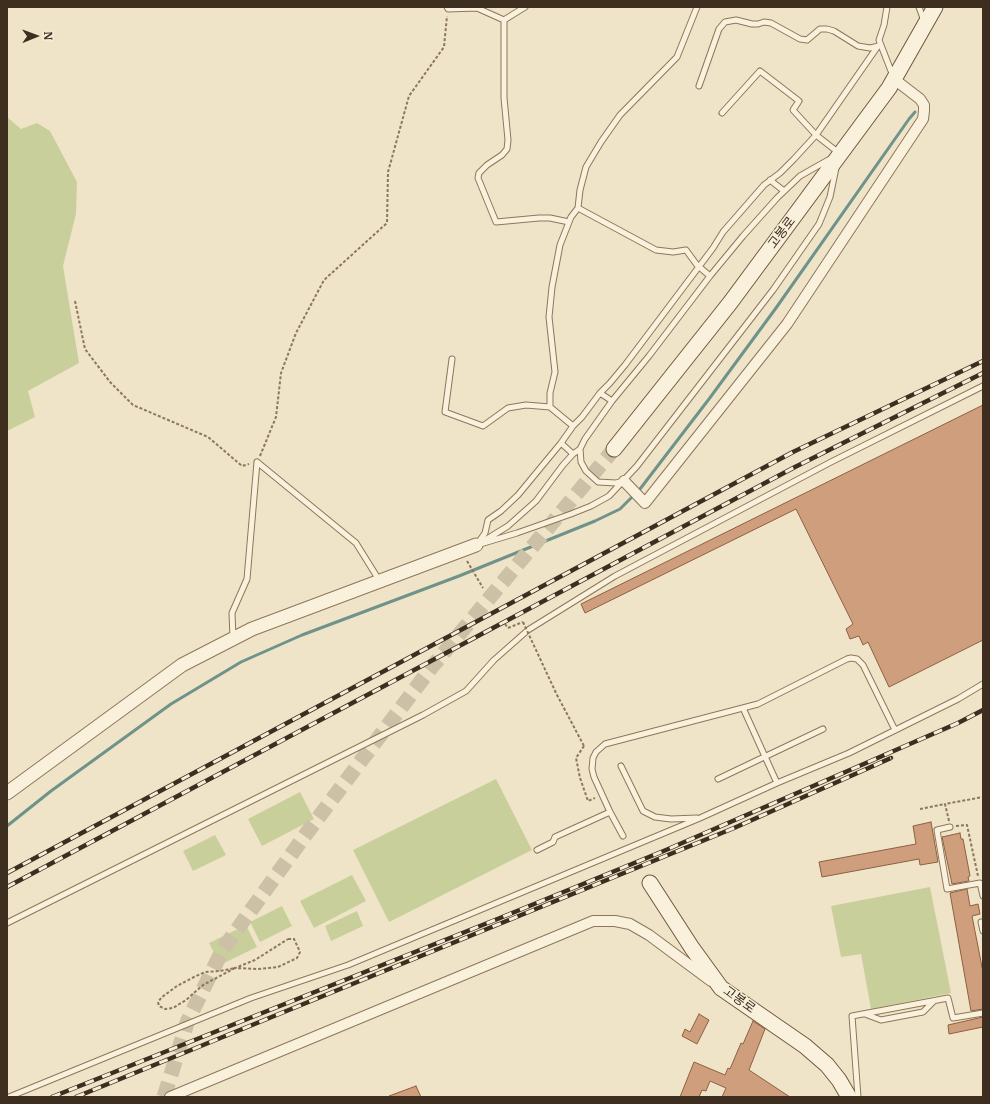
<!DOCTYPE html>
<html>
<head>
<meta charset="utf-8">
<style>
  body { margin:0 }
  #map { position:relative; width:990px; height:1104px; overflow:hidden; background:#f0e4c8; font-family:Merriweather,serif }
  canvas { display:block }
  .frame { position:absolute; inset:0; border:8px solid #3d2e20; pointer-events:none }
  .north { position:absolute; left:16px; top:16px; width:40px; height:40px; -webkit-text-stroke:3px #f7eed8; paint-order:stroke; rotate:89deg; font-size:11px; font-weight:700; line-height:16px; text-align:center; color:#3d2e20 }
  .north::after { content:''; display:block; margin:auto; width:14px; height:18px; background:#3d2e20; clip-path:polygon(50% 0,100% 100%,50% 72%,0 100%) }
</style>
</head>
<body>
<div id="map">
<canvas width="990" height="1104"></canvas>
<div class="frame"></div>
<div class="north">N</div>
</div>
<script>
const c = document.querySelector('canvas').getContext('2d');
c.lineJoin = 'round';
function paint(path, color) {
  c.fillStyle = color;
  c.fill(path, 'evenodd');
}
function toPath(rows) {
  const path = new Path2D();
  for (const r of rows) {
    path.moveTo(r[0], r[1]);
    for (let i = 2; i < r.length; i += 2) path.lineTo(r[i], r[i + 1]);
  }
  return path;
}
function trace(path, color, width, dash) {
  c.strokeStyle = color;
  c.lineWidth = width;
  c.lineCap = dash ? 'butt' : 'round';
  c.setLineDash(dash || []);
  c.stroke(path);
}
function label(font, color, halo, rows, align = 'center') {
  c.font = font + ' Merriweather,"Noto Sans KR",serif';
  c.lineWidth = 3;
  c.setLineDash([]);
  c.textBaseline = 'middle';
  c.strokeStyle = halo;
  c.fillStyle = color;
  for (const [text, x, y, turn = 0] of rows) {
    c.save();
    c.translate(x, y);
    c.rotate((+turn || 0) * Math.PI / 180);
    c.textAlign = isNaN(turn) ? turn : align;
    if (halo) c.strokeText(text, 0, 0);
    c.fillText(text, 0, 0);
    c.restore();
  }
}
paint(toPath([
  [7,117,21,129,37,123,50,131,77,182,76,214,63,266,79,363,28,391,35,417,7,431],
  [496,779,532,850,389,922,353,850],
  [300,792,314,819,262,846,248,819],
  [215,835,226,855,193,871,183,851],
  [352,875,366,901,314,928,300,901],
  [930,887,951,993,871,1009,861,954,841,957,831,906],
  [282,906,292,926,260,942,250,922],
  [357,911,363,926,331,941,325,926],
  [246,925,257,947,220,965,209,943]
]), '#c9cf9b');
trace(toPath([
  [7,826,51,791,171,704,241,662,302,635,459,576,595,521,620,509,640,489,709,399,776,308,909,119,915,112]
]), '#6f938a', 3);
const building = toPath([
  [983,405,983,640,889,687,868,642,863,645,859,636,850,639,846,629,853,624,796,509,585,613,581,604,983,405],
  [931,822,938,862,920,865,919,859,822,877,819,862,916,844,913,826,931,822],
  [960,833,961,839,963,839,970,876,968,877,969,881,952,884,942,837,960,833],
  [967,889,970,906,978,904,980,914,972,916,983,972,983,1009,971,1011,950,893,967,889],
  [699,1014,709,1020,697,1044,682,1036,685,1029,690,1032,699,1014],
  [983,1017,983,1027,949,1034,948,1025,983,1017],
  [753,1021,765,1029,749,1070,790,1097,722,1097,726,1088,710,1081,706,1091,702,1090,699,1097,680,1097,694,1062,725,1075,728,1068,730,1069,741,1043,743,1044,753,1021],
  [416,1086,421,1097,389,1097,389,1096,416,1086]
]);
paint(building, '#cf9f7d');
trace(building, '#8d5f41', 1);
trace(toPath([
  [164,1097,188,1020,223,949,306,834,431,668,614,449]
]), '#ccc0a6', 15, [15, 8]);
const service = toPath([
  [447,7,448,9,477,8,504,20],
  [525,7,504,20,504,98,508,140,507,149,502,155,487,165,479,173,478,178,496,222,539,218,550,218,569,222],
  [887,7,884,25,879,40,893,76],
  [919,7,924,21],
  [699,86,719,29,725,22,736,20,752,24,758,24,764,22,771,23,800,39,807,40,820,29,827,29,834,31,858,46,870,48,879,46],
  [722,113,760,71,799,101,793,110,816,135,839,153],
  [770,180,784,191],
  [578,208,656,250,673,252,686,250,697,265,710,276],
  [452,359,445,412,483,426,508,408,526,405,550,407,573,426],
  [600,393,610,383,625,365,713,248,723,232,764,185,780,173,794,159,816,135,878,46],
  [550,407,550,393,555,372,549,317,552,287,560,245,571,217,578,208,580,190,586,167,601,142,620,115,677,57,697,7],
  [580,449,581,462,586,471,598,482,616,483,623,481],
  [573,454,561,443,573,426,582,417,600,393,612,401],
  [257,462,356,543,379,580],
  [482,542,508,526,536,501,563,465,573,454,580,449,585,439,612,401,649,356,710,276,743,236,777,198,800,176,830,159],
  [478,543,485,533,488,520,501,511,518,495,561,443],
  [477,545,517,533,571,514,591,506,609,496,637,466,773,290,819,224,830,197,836,168],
  [233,638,232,613,247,579,257,462],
  [743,708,777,783],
  [621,766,643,811,655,817,671,819,697,818],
  [718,779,823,729],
  [950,827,937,830,947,889,980,883,983,896],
  [623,836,610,812,594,777,592,769,593,758,596,752,605,744,758,704,847,659,851,658,857,659,863,665,895,730],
  [537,850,553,842,555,837,610,812],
  [983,922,981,922,983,931],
  [7,923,423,715,466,691,494,660,528,630,615,576,831,462,983,386],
  [865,1014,881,1020,923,1012,934,1001],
  [9,1097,251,998,348,965,700,818,777,783,849,753,958,699,983,684],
  [858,1097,852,1016,948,998,953,1018,983,1013]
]);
const minor = toPath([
  [624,481,645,503,787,324,923,119,924,111,924,105,920,99,894,79],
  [170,1097,593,921,615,921,630,924,649,935,711,981]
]);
const tertiary = toPath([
  [7,793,182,665,252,629,476,545]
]);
const secondary = toPath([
  [614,449,730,303,889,88,935,7],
  [650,883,692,948,721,988,805,1046,827,1065,839,1080,849,1097]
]);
trace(service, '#8d765c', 7);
trace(minor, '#8d765c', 12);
trace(tertiary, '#8d765c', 15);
trace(secondary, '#6f573f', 17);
trace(toPath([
  [75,301,85,349,110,382,133,405,208,437,242,466,249,464],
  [260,456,276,417,281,373,296,333,324,280,387,223,388,172,409,96,444,47,447,16],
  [467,561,483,588],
  [505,624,508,628,523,622],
  [584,746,576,758,580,778,588,801,595,798],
  [920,809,945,804],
  [949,821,945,804,983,797],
  [956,826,967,825,978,876],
  [288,939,294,939,300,952,297,958,278,967,258,969,235,968,255,960,288,939],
  [235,968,203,985,186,1000,173,1008,165,1009,159,1006,158,1002,162,997,177,986,194,977,205,972,220,971,235,968]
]), '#8d765c', 2, [3, 2]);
trace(service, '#faf1dc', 5);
trace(minor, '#faf1dc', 10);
trace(tertiary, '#faf1dc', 13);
trace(secondary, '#faf1dc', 15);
const rail = toPath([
  [7,873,793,452,983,361],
  [7,887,795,467,983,373],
  [52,1097,500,918,666,850,958,723,983,710],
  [76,1097,734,828,891,758]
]);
trace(rail, '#3d2e20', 4.5);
trace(rail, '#f7eed8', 3, [9]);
trace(toPath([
  [523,622,556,693,584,746]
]), '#8d765c', 2, [3, 2]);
label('13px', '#3d2e20', '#f7eed8', [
  ["고봉로",782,233,-53],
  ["고봉로",739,1000,36]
]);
</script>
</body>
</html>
